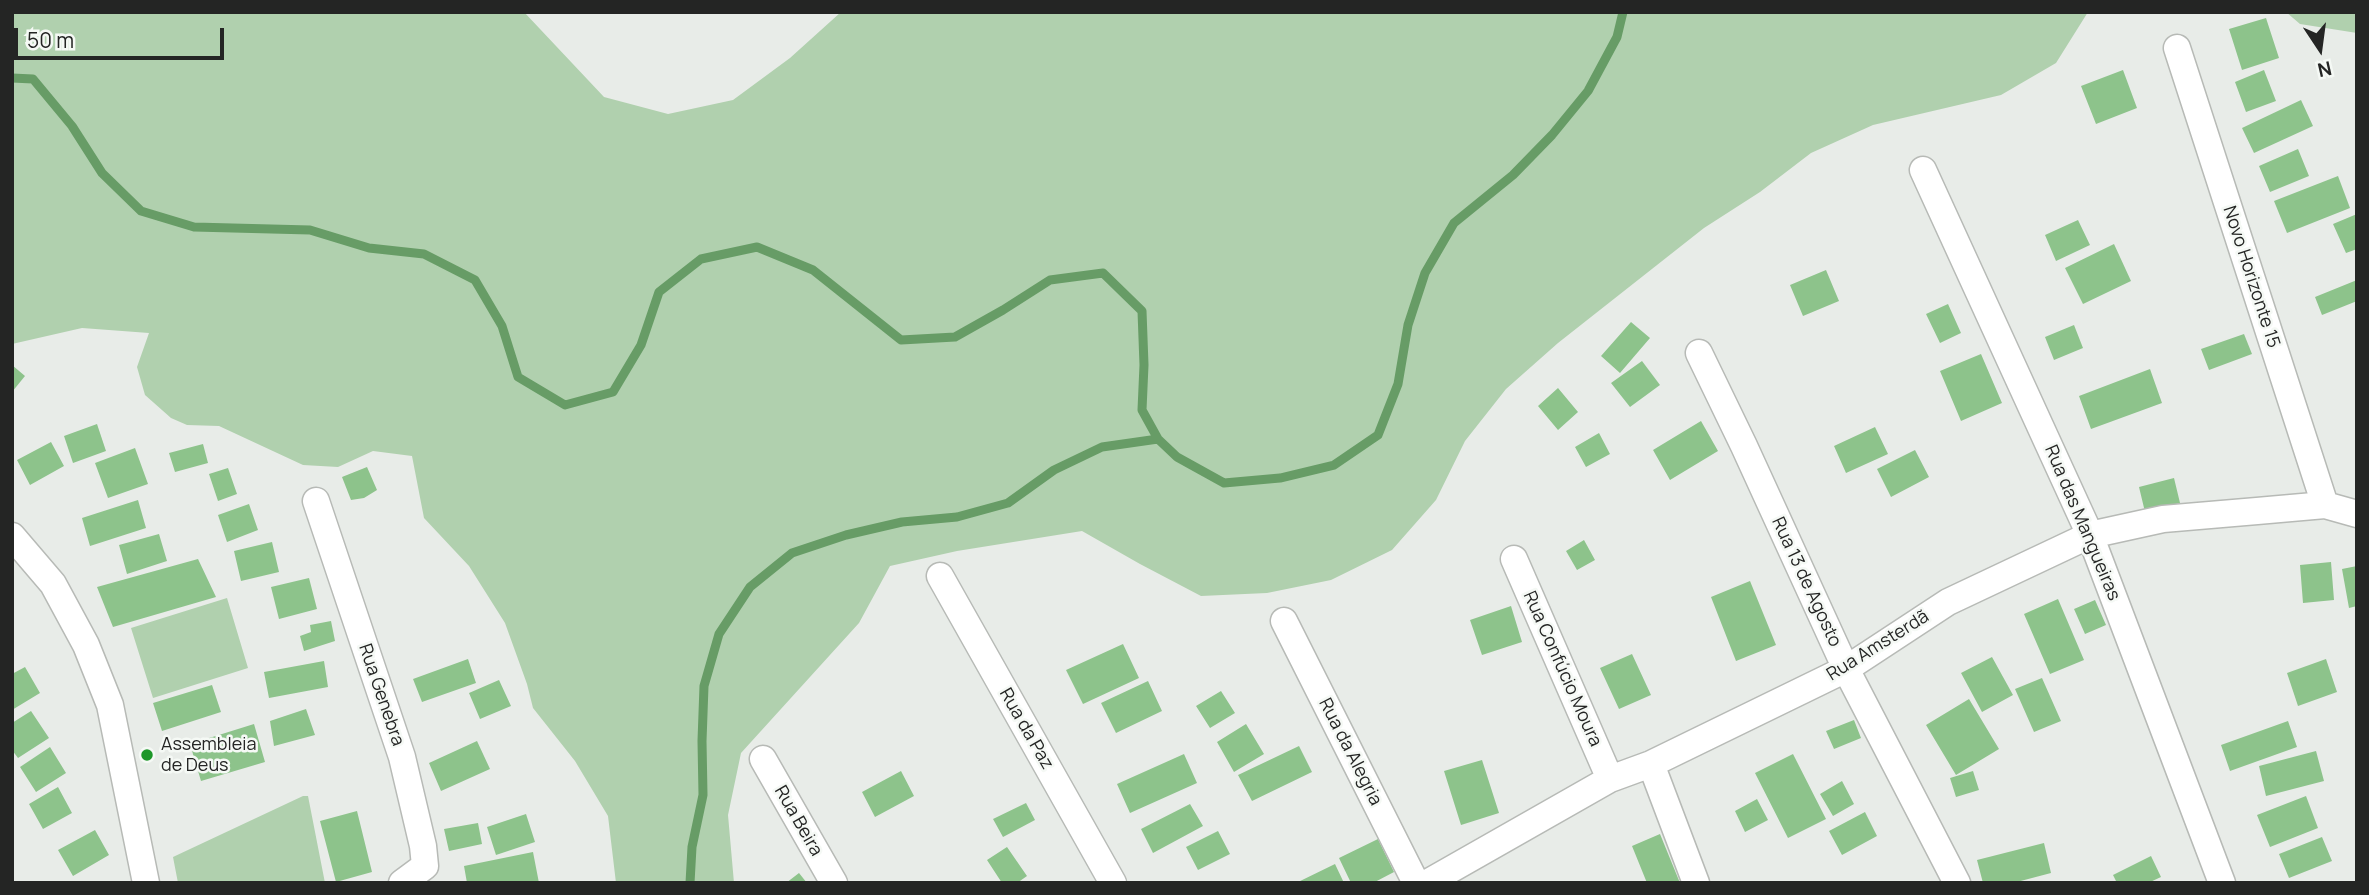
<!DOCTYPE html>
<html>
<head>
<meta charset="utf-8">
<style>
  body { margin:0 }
  #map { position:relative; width:2369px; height:895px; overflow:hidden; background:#e8ece8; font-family:Manrope,sans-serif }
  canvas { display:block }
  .frame { position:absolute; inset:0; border:14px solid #242524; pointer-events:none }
  .north { position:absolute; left:2285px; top:14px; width:70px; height:70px; -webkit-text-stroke:5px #f5f9f5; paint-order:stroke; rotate:167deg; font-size:19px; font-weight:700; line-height:28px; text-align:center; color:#242524 }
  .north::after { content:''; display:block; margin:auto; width:24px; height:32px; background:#242524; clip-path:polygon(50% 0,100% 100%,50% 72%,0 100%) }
  .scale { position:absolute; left:14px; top:28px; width:210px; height:32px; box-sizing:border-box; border:4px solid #242524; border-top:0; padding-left:9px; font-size:21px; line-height:24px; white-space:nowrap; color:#242524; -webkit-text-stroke:5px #f5f9f5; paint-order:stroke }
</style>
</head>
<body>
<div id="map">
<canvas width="2369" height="895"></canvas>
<div class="frame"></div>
<div class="north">N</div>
<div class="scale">50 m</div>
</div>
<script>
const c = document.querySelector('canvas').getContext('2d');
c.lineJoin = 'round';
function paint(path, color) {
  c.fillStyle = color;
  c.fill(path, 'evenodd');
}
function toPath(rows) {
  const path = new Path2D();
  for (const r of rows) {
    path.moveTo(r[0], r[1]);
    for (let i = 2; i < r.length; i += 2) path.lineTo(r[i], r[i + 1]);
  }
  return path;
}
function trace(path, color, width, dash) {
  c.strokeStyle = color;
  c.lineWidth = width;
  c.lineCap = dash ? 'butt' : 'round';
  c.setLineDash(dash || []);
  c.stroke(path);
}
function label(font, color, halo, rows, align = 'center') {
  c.font = font + ' Manrope,sans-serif';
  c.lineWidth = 5;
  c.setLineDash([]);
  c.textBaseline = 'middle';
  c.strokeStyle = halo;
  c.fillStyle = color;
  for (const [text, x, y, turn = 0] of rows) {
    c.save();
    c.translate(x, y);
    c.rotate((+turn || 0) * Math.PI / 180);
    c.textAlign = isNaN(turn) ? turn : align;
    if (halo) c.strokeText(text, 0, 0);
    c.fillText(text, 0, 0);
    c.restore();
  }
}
paint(toPath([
  [12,12,524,12,604,97,668,114,733,100,790,58,841,12,2088,12,2056,63,2001,95,1873,125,1811,153,1760,192,1704,228,1558,343,1506,389,1465,441,1436,500,1392,550,1331,580,1267,593,1201,596,1140,564,1082,531,957,551,890,566,859,623,741,753,728,815,734,883,616,883,608,816,575,761,533,708,527,684,505,623,469,566,424,518,412,456,373,451,338,467,303,465,219,426,187,425,171,418,145,395,137,367,149,333,82,328,12,344],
  [2286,12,2357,12,2357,33,2300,24],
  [227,598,248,668,153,698,131,628],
  [303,796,308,796,325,883,178,883,173,857]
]), '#b0d0ae');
trace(toPath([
  [12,78,33,79,72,126,102,173,141,211,194,227,310,230,369,248,424,254,475,280,502,326,518,377,565,405,613,392,641,345,659,292,701,259,757,247,813,270,901,340,955,337,1003,310,1050,280,1103,273,1142,311,1144,365,1142,410,1158,439,1177,457,1224,483,1280,478,1334,465,1378,435,1398,384,1408,325,1425,273,1454,223,1513,175,1552,135,1588,91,1617,37,1623,12],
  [690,883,692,847,703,795,702,741,704,686,719,634,750,587,792,553,846,535,902,522,957,517,1008,503,1054,470,1102,447,1158,439]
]), '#679c66', 9);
paint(toPath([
  [2266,18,2279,58,2242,70,2229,29],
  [2123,70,2137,108,2096,124,2081,86],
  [2264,70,2276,101,2246,112,2235,82],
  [2301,100,2313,126,2254,153,2242,128],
  [2298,149,2309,176,2270,192,2259,166],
  [2338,176,2350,208,2287,233,2274,201],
  [2357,214,2357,249,2346,253,2333,224],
  [2078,220,2090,245,2056,261,2045,235],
  [2114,244,2131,281,2083,304,2065,268],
  [1826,270,1839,301,1803,316,1790,285],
  [2357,280,2357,301,2322,315,2315,297],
  [1948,304,1961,333,1940,343,1926,314],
  [1631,322,1650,338,1620,373,1601,356],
  [2074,325,2083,348,2054,360,2045,337],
  [2244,334,2252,354,2209,370,2201,349],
  [1981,354,2002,403,1961,421,1940,371],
  [1642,361,1660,385,1630,407,1611,383],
  [12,365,25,376,12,392],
  [2150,369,2162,403,2091,429,2079,396],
  [1558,388,1578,412,1558,430,1538,406],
  [1701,421,1718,451,1670,480,1653,450],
  [97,424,106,451,73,463,64,436],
  [1875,427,1888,454,1846,473,1834,446],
  [1599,433,1610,454,1586,467,1575,447],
  [51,442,64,466,30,485,17,460],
  [203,444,208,463,175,472,169,453],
  [135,448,148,484,108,498,95,463],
  [1915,450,1929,477,1891,497,1877,469],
  [367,467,377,490,364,498,351,500,342,477],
  [228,468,237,494,218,501,209,474],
  [2174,478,2180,503,2145,512,2139,487],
  [138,500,146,528,90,546,82,518],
  [249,504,258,530,227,542,218,515],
  [159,534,167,561,127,574,119,545],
  [1584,540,1595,560,1577,570,1566,551],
  [272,542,279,572,241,581,234,551],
  [198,559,216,597,113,627,97,587],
  [2331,562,2334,600,2303,603,2300,565],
  [2357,566,2357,606,2349,608,2342,569],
  [309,578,317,609,279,619,271,587],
  [1750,581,1776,645,1736,661,1711,597],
  [2058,599,2084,660,2050,674,2024,614],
  [2095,600,2106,625,2085,634,2074,609],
  [1511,606,1522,642,1482,655,1470,620],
  [331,621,335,641,304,651,300,636,311,632,310,625],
  [1123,644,1139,678,1083,704,1066,670],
  [1632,654,1651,695,1619,709,1600,668],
  [1992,657,2013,695,1982,712,1961,673],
  [468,659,476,683,422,702,413,679],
  [2326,659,2337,692,2298,706,2287,673],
  [324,661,328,687,269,698,264,672],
  [25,667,40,693,12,710,12,674],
  [2042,678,2061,721,2034,732,2015,689],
  [499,680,511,706,480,719,469,693],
  [1148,681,1162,711,1116,733,1101,703],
  [212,685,221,712,162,731,153,703],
  [1221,691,1235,713,1210,728,1196,706],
  [1969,699,1999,749,1956,775,1926,725],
  [306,709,315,735,274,746,270,721],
  [31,711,49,738,18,758,12,750,12,723],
  [1854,720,1861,738,1834,749,1826,731],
  [2288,721,2297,747,2230,771,2221,745],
  [254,724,265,762,201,781,190,744],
  [1246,724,1264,754,1234,772,1217,742],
  [477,741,490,769,441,791,429,763],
  [1299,746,1312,772,1252,801,1238,775],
  [50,747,66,773,36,792,20,767],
  [2316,751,2324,781,2266,796,2259,766],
  [1184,754,1197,783,1130,813,1117,784],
  [1793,754,1826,819,1788,838,1755,773],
  [1482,760,1499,813,1461,825,1444,771],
  [901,771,914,796,875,817,862,792],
  [1973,771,1979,790,1956,797,1950,778],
  [1842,781,1854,804,1833,816,1820,794],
  [58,787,72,813,43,829,29,804],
  [2306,796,2318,828,2270,847,2257,815],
  [1757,799,1768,820,1745,832,1735,811],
  [1026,803,1035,820,1003,837,993,819],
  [1190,804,1203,826,1153,853,1141,829],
  [357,811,372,872,336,882,320,821],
  [1865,812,1877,836,1842,855,1829,831],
  [526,814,535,842,496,855,487,827],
  [478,823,482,844,449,851,444,829],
  [95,830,109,855,73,876,58,850],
  [1218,831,1230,854,1198,870,1186,847],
  [1660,834,1680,883,1647,883,1632,846],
  [2322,837,2332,861,2289,878,2279,854],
  [1378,839,1394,872,1373,883,1351,883,1339,858],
  [2044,843,2051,873,2013,883,1983,883,1977,860],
  [1007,847,1027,876,1017,883,1002,883,987,860],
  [533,852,539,883,467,883,464,866],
  [2151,856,2161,877,2148,883,2117,883,2113,875],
  [1335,864,1344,883,1296,883],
  [799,873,807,883,786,883]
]), '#8dc38b');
const minor = toPath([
  [2177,48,2325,505],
  [1923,170,2090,535,2222,883],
  [1699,353,1744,446,1846,669,1957,883],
  [316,501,402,757,423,846,425,866,402,883],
  [12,536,53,584,86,645,110,705,146,883],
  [1514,559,1610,779],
  [940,576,1113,883],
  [1284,621,1416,883],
  [763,759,834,883],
  [1651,764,1696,883],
  [1427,883,1610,779,1651,764,1846,669,1948,602,2090,535,2163,519,2257,511,2325,505,2357,514]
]);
trace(minor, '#b7bab6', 29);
trace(minor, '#fff', 26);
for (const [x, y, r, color] of [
  [147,755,7,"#1d9729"]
]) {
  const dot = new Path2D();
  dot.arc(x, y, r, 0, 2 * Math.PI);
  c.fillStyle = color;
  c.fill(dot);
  trace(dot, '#f5f9f5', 2.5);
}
label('18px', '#242524', '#f5f9f5', [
  ["Novo Horizonte 15",2251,277,72],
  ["Rua das Mangueiras",2082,523,67],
  ["Rua 13 de Agosto",1806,582,65],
  ["Rua Amsterdã",1878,646,-32],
  ["Rua Confúcio Moura",1562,669,66],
  ["Rua Genebra",381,695,71],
  ["Rua da Paz",1026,729,60],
  ["Rua da Alegria",1350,752,63],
  ["Rua Beira",798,821,60]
]);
label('18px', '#242524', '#f5f9f5', [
  ["Assembleia",161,745],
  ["de Deus",161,766]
], 'left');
</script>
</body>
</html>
